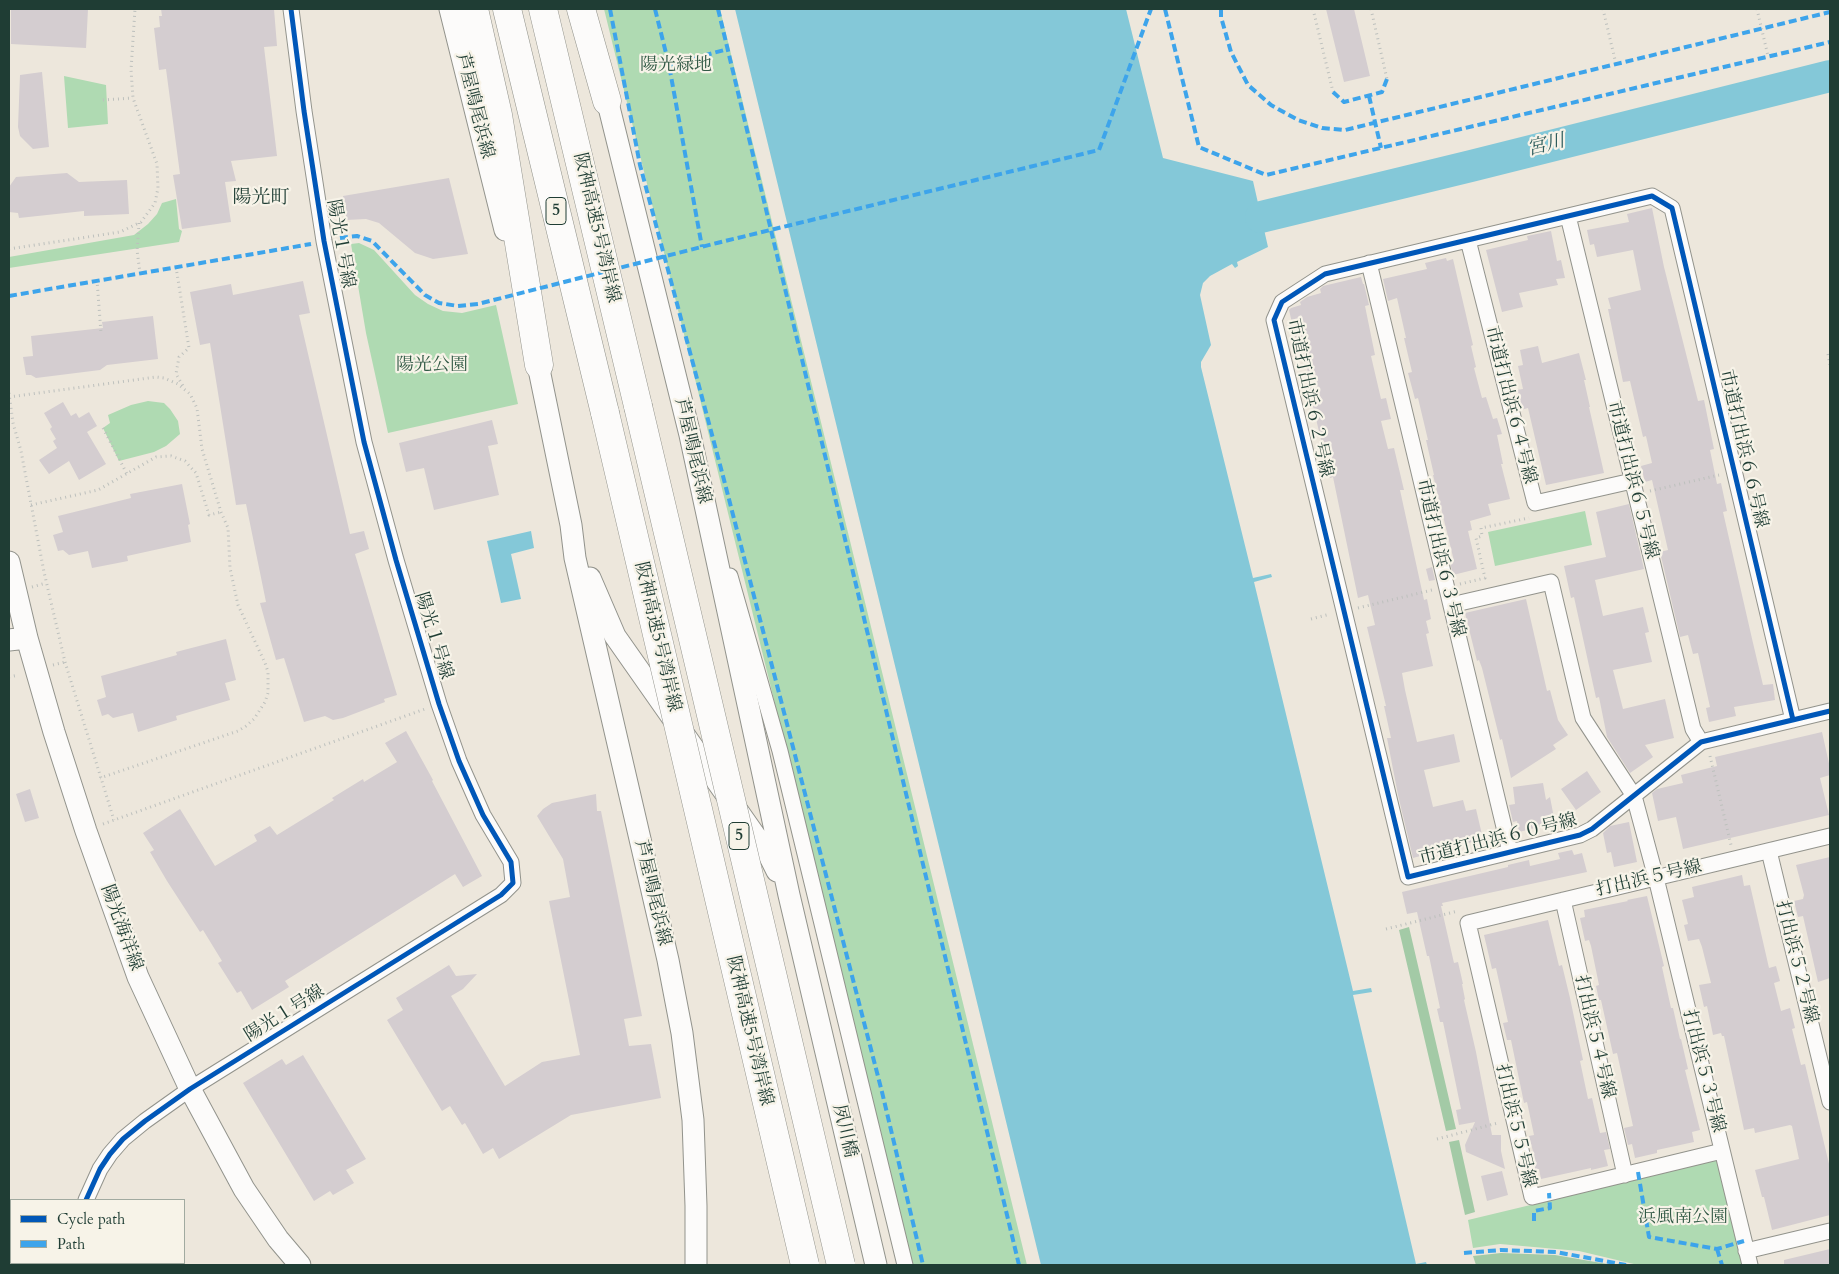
<!DOCTYPE html>
<html>
<head>
<meta charset="utf-8">
<style>
  body { margin:0 }
  #map { position:relative; width:1839px; height:1274px; overflow:hidden; background:#ede7dc; font-family:Cardo,serif }
  canvas { display:block }
  .frame { position:absolute; inset:0; border:10px solid #1f3d34; pointer-events:none }
  .legend { position:absolute; left:10px; top:1199px; width:175px; height:65px; box-sizing:border-box; background:#f7f3e8; border:1px solid #a1aaa0; margin:0; padding:6px 9px; list-style:none; font-size:15px; color:#1f3d34 }
  .legend li { display:flex; align-items:center; gap:10px; height:25px }
  .legend b { width:25px; border:1px solid #a1aaa0 }
</style>
</head>
<body>
<div id="map">
<canvas width="1839" height="1274"></canvas>
<div class="frame"></div>
<ul class="legend">
<li><b style="height:6px;background:#0057b8"></b>Cycle path</li>
<li><b style="height:6px;background:#3da4eb"></b>Path</li>
</ul>
</div>
<script>
const c = document.querySelector('canvas').getContext('2d');
c.lineJoin = 'round';
function paint(path, color) {
  c.fillStyle = color;
  c.fill(path, 'evenodd');
}
function toPath(rows) {
  const path = new Path2D();
  for (const r of rows) {
    path.moveTo(r[0], r[1]);
    for (let i = 2; i < r.length; i += 2) path.lineTo(r[i], r[i + 1]);
  }
  return path;
}
function trace(path, color, width, dash) {
  c.strokeStyle = color;
  c.lineWidth = width;
  c.lineCap = dash ? 'butt' : 'round';
  c.setLineDash(dash || []);
  c.stroke(path);
}
function label(font, color, halo, rows, align = 'center') {
  c.font = font + ' Cardo,"Noto Serif JP",serif';
  c.lineWidth = 4.5;
  c.setLineDash([]);
  c.textBaseline = 'middle';
  c.strokeStyle = halo;
  c.fillStyle = color;
  for (const [text, x, y, turn = 0] of rows) {
    c.save();
    c.translate(x, y);
    c.rotate((+turn || 0) * Math.PI / 180);
    c.textAlign = isNaN(turn) ? turn : align;
    if (halo) c.strokeText(text, 0, 0);
    c.fillText(text, 0, 0);
    c.restore();
  }
}
paint(toPath([
  [604,9,720,9,1027,1265,913,1265],
  [64,76,106,85,108,124,68,128],
  [176,199,179,229,182,231,179,242,9,268,9,257,134,235,148,224,157,214,162,203],
  [359,243,374,250,415,295,428,304,443,311,462,313,496,305,518,404,388,433,366,333,351,244],
  [148,401,164,403,170,409,178,421,180,434,166,446,154,452,119,461,103,428,110,423,108,415,131,405],
  [1585,511,1592,545,1495,566,1488,532],
  [1718,1160,1745,1265,1638,1265,1579,1251,1500,1244,1473,1248,1468,1220]
]), '#afdab2');
paint(toPath([
  [1409,927,1456,1129,1446,1131,1399,930],
  [1459,1140,1475,1212,1465,1215,1449,1142],
  [1501,1253,1555,1255,1613,1265,1476,1265,1473,1256]
]), '#a3caa6');
paint(toPath([
  [735,9,1126,9,1163,158,1253,181,1268,247,1237,262,1238,266,1235,268,1232,264,1210,276,1203,283,1200,295,1211,345,1201,362,1201,367,1253,578,1271,574,1272,577,1254,582,1353,991,1371,988,1372,992,1353,995,1416,1264,1426,1262,1427,1265,1041,1265],
  [531,531,534,548,511,554,521,599,501,603,487,541]
]), '#84c8d8');
trace(toPath([
  [1261,217,1471,166,1830,76]
]), '#84c8d8', 32);
paint(toPath([
  [11,9,88,9,86,48,11,44],
  [161,9,274,9,277,46,264,47,277,156,231,161,236,181,225,182,231,222,182,229,173,175,180,174,166,69,159,70,154,28,160,27,159,16,162,16],
  [1326,9,1354,9,1370,76,1344,82],
  [42,72,49,147,33,149,20,136,18,127,20,75],
  [67,173,79,182,127,180,129,214,84,216,84,211,19,218,18,213,9,212,9,187,16,177],
  [449,178,468,254,433,259,415,253,379,223,366,219,346,220,343,196],
  [1652,208,1664,267,1698,401,1704,400,1714,449,1710,450,1717,484,1721,483,1727,511,1723,512,1753,643,1763,685,1773,684,1775,700,1734,707,1736,716,1709,722,1706,708,1710,707,1698,653,1693,654,1688,635,1680,637,1660,552,1668,550,1652,480,1645,482,1641,466,1652,463,1646,436,1643,437,1630,381,1623,382,1608,309,1611,309,1608,298,1641,290,1633,250,1597,257,1594,244,1590,245,1587,230,1629,222,1627,214],
  [1551,231,1557,261,1561,260,1565,278,1556,279,1558,285,1519,293,1523,307,1502,312,1486,250,1528,240,1527,236],
  [1446,258,1447,261,1453,259,1473,345,1471,346,1476,367,1474,368,1482,398,1486,397,1493,419,1497,418,1502,434,1497,435,1503,464,1501,464,1510,499,1488,504,1491,515,1470,521,1472,530,1468,531,1477,569,1453,575,1450,562,1454,561,1433,475,1434,475,1426,440,1428,440,1418,398,1415,399,1408,373,1412,372,1404,338,1406,338,1397,298,1388,301,1383,279,1427,269,1425,263],
  [1361,277,1363,284,1364,284,1369,305,1365,306,1375,355,1371,356,1381,399,1386,398,1391,419,1381,421,1388,449,1394,448,1404,490,1400,490,1424,600,1427,599,1431,619,1426,621,1429,633,1426,634,1433,666,1402,673,1405,690,1417,742,1454,734,1460,762,1424,770,1433,807,1463,800,1466,811,1476,809,1483,839,1413,858,1398,795,1387,738,1391,738,1384,706,1386,706,1367,627,1375,625,1368,595,1358,598,1333,477,1330,478,1308,385,1311,385,1301,343,1297,344,1289,310,1291,308,1301,305,1300,302,1307,297,1321,293,1320,289,1323,286],
  [303,281,310,313,299,315,350,534,364,531,369,549,355,554,397,695,384,699,385,702,343,718,333,720,325,716,304,722,284,658,276,660,260,603,266,602,246,504,236,505,210,343,200,345,190,292,231,284,233,295],
  [153,316,158,359,107,365,100,370,36,378,31,375,26,375,23,357,33,356,31,336,103,328,102,322],
  [1538,346,1542,363,1579,353,1586,380,1584,380,1590,407,1589,407,1604,473,1546,485,1528,408,1521,410,1516,390,1523,389,1518,366,1523,365,1520,350],
  [63,402,71,416,76,413,79,418,89,412,97,426,87,432,106,464,79,480,69,461,49,474,39,460,57,448,53,441,56,439,50,429,52,427,44,413],
  [492,420,498,444,488,446,499,495,434,510,424,468,406,472,399,443],
  [182,484,190,524,188,525,191,542,127,556,128,561,92,568,88,551,69,555,63,550,58,551,53,535,63,532,58,516,131,498,130,494],
  [1629,504,1644,569,1595,580,1603,616,1643,607,1649,632,1645,633,1652,662,1613,670,1623,709,1665,699,1674,738,1645,745,1653,757,1630,773,1607,737,1599,697,1596,698,1574,597,1571,598,1564,566,1606,557,1596,512],
  [1432,567,1435,580,1429,581,1426,569],
  [1526,599,1547,691,1550,690,1558,720,1568,735,1553,745,1556,749,1511,778,1502,739,1500,740,1482,668,1479,660,1477,661,1465,613],
  [226,639,236,680,225,683,230,700,176,716,177,720,138,732,133,713,113,718,108,714,102,716,97,700,106,697,101,676,177,655,176,652],
  [406,731,433,780,432,781,482,876,463,887,455,874,285,981,289,987,252,1010,241,991,237,993,218,963,222,961,203,930,200,932,167,881,150,852,154,850,143,833,180,809,215,866,257,841,254,835,270,826,277,835,334,800,332,798,363,779,364,782,397,762,385,743],
  [1822,732,1830,768,1830,775,1820,778,1829,815,1683,849,1676,817,1658,821,1652,793,1657,789,1683,783,1681,775,1717,766,1715,757],
  [1587,771,1601,792,1576,810,1561,789],
  [1543,783,1546,800,1550,797,1555,823,1519,832,1517,821,1513,822,1509,805,1515,804,1513,787],
  [30,789,39,818,25,822,16,794],
  [596,794,597,811,601,811,642,1016,624,1019,629,1046,651,1044,661,1098,571,1115,499,1159,493,1148,483,1154,465,1123,462,1125,450,1106,442,1111,387,1020,403,1010,396,998,449,965,456,976,477,974,463,989,451,996,505,1086,542,1062,580,1055,549,901,570,897,563,859,537,816,543,809,552,803],
  [1629,822,1637,862,1614,867,1611,852,1607,853,1603,833,1610,826],
  [1572,850,1574,855,1582,853,1587,872,1442,903,1443,906,1441,906,1454,963,1458,962,1463,984,1462,984,1465,999,1464,1000,1476,1052,1492,1135,1501,1135,1501,1151,1505,1169,1466,1152,1465,1145,1475,1122,1459,1125,1456,1110,1461,1109,1443,1022,1440,1022,1437,1009,1440,1008,1429,956,1427,956,1417,912,1407,914,1402,892,1508,867,1508,865,1529,860,1530,866,1560,859,1558,853],
  [1830,857,1830,978,1818,982,1803,916,1798,917,1794,901,1803,899,1804,895,1796,865],
  [1742,875,1744,886,1750,885,1769,968,1776,966,1780,981,1774,983,1781,1011,1790,1008,1795,1028,1792,1029,1801,1065,1805,1064,1830,1168,1830,1215,1772,1230,1764,1197,1762,1197,1755,1170,1799,1159,1792,1126,1790,1125,1755,1133,1754,1128,1744,1130,1724,1036,1722,1036,1721,1033,1713,1035,1707,1006,1704,1007,1699,985,1711,983,1702,947,1699,939,1688,941,1684,925,1688,924,1682,900,1694,897,1692,887],
  [1647,896,1664,966,1662,967,1671,1008,1673,1008,1680,1039,1681,1039,1688,1069,1685,1070,1700,1130,1692,1132,1694,1142,1657,1150,1657,1153,1635,1158,1632,1144,1628,1145,1624,1128,1633,1126,1617,1053,1613,1054,1601,1000,1599,1000,1596,986,1599,985,1591,946,1589,940,1585,941,1580,918,1585,917,1584,910,1628,901,1627,900],
  [1548,920,1559,966,1562,965,1570,998,1583,1060,1580,1061,1588,1099,1592,1098,1600,1133,1606,1132,1610,1149,1604,1150,1608,1166,1591,1170,1591,1168,1541,1179,1539,1169,1535,1169,1532,1156,1534,1155,1529,1136,1534,1135,1527,1102,1524,1103,1511,1040,1507,1040,1503,1023,1508,1022,1496,968,1492,969,1484,935],
  [303,1055,366,1159,346,1170,354,1183,333,1195,330,1191,314,1201,243,1083,282,1059,286,1065],
  [1502,1171,1508,1195,1487,1201,1481,1176],
  [1830,1249,1830,1265,1784,1265,1784,1260]
]), '#d4cdd0');
const street = toPath([
  [1568,216,1693,729,1701,742],
  [1468,240,1535,503,1632,481],
  [1369,263,1510,852],
  [730,576,780,751,905,1265],
  [1451,605,1551,582,1583,718,1634,796,1656,878,1750,1265],
  [1793,720,1672,208,1652,196,1325,274,1282,302,1274,320,1408,877,1580,835,1592,829,1701,742,1830,711],
  [1769,851,1830,1102],
  [1563,900,1625,1175],
  [1722,1151,1532,1197,1468,923,1830,836],
  [86,1200,100,1169,110,1154,123,1139,145,1121,190,1089,501,895,513,883,511,862,483,815,459,761,439,704,396,560,364,442,324,241,304,111,291,9],
  [1746,1251,1830,1231],
  [68,1265,69,1263]
]);
const secondary = toPath([
  [450,9,505,230],
  [604,87,690,435,789,895,876,1265],
  [535,350,571,525,575,558,668,960,682,1033,693,1120,696,1206,696,1265],
  [9,562,27,638,54,732,86,831,138,977,190,1089,244,1189,278,1239,300,1265],
  [590,578,615,636,770,857,777,871],
  [9,640,27,638]
]);
const highway = toPath([
  [474,9,498,115,539,365],
  [507,9,605,413],
  [543,9,638,406],
  [581,9,607,101]
]);
trace(street, '#92938c', 17);
trace(secondary, '#92938c', 23);
trace(highway, '#92938c', 29);
trace(toPath([
  [1313,9,1333,92],
  [1371,9,1387,79],
  [1603,9,1616,64],
  [1757,9,1768,56],
  [103,100,133,98],
  [139,223,137,250,140,273],
  [9,249,120,232,141,222,155,203,158,188,157,164,133,98,131,70,135,9],
  [176,267,189,348,179,357,176,374,183,386],
  [97,280,101,333],
  [1828,354,1830,365],
  [9,393,13,423,21,451,44,572,65,662,114,820],
  [9,397,156,377,164,378,178,384,190,394,197,408,202,449,221,512,228,528,230,568,238,605,265,663,268,672,268,693,265,702,254,719,246,726,238,731,100,778],
  [103,428,127,474],
  [1650,491,1719,475],
  [31,505,98,490,156,457,171,456,185,461,196,473,209,515,221,512],
  [1460,584,1485,578,1476,538,1482,536,1481,528,1529,518],
  [32,587,46,583],
  [1358,608,1432,590],
  [1311,619,1330,614],
  [53,665,65,662],
  [9,677,18,675],
  [1710,756,1731,845],
  [103,824,425,709],
  [1386,929,1458,911],
  [1437,1139,1498,1123]
]), '#bdc0bd', 3, [1, 4]);
trace(street, '#fcfbfa', 15);
trace(secondary, '#fcfbfa', 21);
trace(highway, '#fcfbfa', 28);
const highwayBridge = toPath([
  [638,406,841,1265],
  [605,413,805,1265]
]);
trace(highwayBridge, '#92938c', 29, []);
trace(highwayBridge, '#fcfbfa', 28);
trace(toPath([
  [610,9,640,165,723,476,882,1092,923,1265],
  [655,9,669,65,702,247],
  [718,9,1019,1265],
  [1165,9,1199,147,1266,175,1830,42],
  [1221,9,1221,17,1231,52,1248,85,1271,105,1298,120,1322,128,1345,130,1830,12],
  [669,65,728,49],
  [1333,92,1344,102,1382,92,1387,79],
  [1369,96,1381,148],
  [340,238,357,236,372,241,425,295,439,303,458,306,478,304,717,243,1099,150,1151,9],
  [9,296,311,244],
  [1638,1172,1649,1237,1717,1249,1744,1241],
  [1534,1221,1534,1211,1550,1208,1549,1193],
  [1717,1249,1722,1265],
  [1464,1253,1501,1250,1556,1252,1626,1265]
]), '#3da4eb', 4, [8, 4]);
trace(toPath([
  [1793,720,1672,208,1652,196,1325,274,1282,302,1274,320,1408,877,1580,835,1592,829,1701,742,1830,711],
  [86,1200,100,1169,110,1154,123,1139,145,1121,190,1089,501,895,513,883,511,862,483,815,459,761,439,704,396,560,364,442,324,241,304,111,291,9]
]), '#0057b8', 5);
for (const [x, y, w] of [
  [556,211,20],
  [739,836,20]
]) {
  const box = new Path2D();
  box.roundRect(x - w / 2, y - 13.5, w, 27, 4);
  c.fillStyle = '#f7f3e8';
  c.fill(box);
  trace(box, '#1f3d34', 1);
}
label('bold 16px', '#1f3d34', null, [
  ["5",556,211],
  ["5",739,836]
]);
label('18px', '#325a46', '#f7f3e8', [
  ["陽光緑地",676,66],
  ["陽光公園",432,366],
  ["浜風南公園",1683,1218]
]);
label('18px', '#1f3d34', '#f7f3e8', [
  ["芦屋鳴尾浜線",474,106,76],
  ["阪神高速5号湾岸線",596,228,77],
  ["陽光１号線",340,244,80],
  ["市道打出浜６２号線",1309,398,78],
  ["市道打出浜６４号線",1510,405,76],
  ["市道打出浜６６号線",1743,449,77],
  ["芦屋鳴尾浜線",692,451,77],
  ["市道打出浜６５号線",1632,480,76],
  ["市道打出浜６３号線",1440,558,77],
  ["陽光１号線",433,636,73],
  ["阪神高速5号湾岸線",657,637,77],
  ["市道打出浜６０号線",1498,840,-14],
  ["打出浜５号線",1649,879,-13],
  ["芦屋鳴尾浜線",652,893,77],
  ["陽光海洋線",121,928,70],
  ["打出浜５２号線",1796,962,76],
  ["陽光１号線",285,1014,-32],
  ["阪神高速5号湾岸線",749,1031,77],
  ["打出浜５４号線",1594,1037,77],
  ["打出浜５３号線",1703,1071,76],
  ["打出浜５５号線",1515,1126,77],
  ["夙川橋",844,1131,77]
]);
label('italic 19px', '#2d5c5c', '#f7f3e8', [
  ["宮川",1546,146,-14]
]);
label('19px', '#1f3d34', '#f7f3e8', [
  ["陽光町",261,199]
]);
</script>
</body>
</html>
